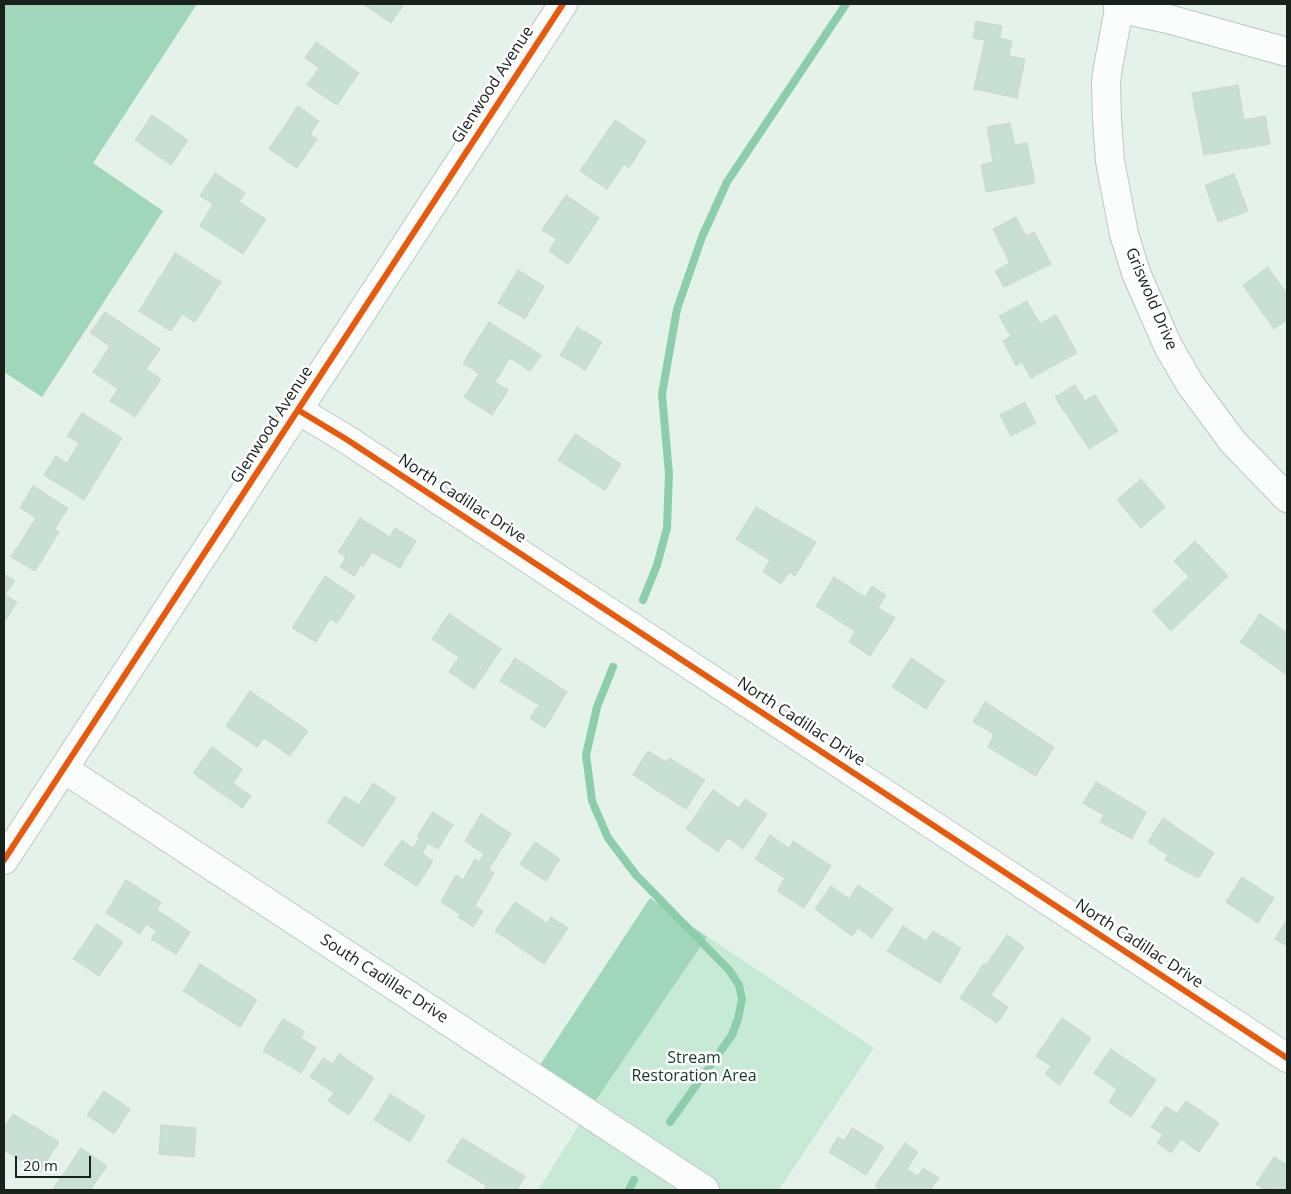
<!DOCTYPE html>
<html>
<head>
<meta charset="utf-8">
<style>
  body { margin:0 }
  #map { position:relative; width:1291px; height:1194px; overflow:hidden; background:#e4f2ea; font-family:"Open Sans",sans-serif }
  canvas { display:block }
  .frame { position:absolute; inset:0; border:5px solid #18211c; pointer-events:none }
  .scale { position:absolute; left:15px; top:1156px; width:76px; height:22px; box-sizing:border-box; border:2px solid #18211c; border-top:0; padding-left:6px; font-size:15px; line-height:18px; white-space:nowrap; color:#18211c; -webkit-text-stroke:4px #fff; paint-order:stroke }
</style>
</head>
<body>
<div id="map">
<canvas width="1291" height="1194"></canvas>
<div class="frame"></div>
<div class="scale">20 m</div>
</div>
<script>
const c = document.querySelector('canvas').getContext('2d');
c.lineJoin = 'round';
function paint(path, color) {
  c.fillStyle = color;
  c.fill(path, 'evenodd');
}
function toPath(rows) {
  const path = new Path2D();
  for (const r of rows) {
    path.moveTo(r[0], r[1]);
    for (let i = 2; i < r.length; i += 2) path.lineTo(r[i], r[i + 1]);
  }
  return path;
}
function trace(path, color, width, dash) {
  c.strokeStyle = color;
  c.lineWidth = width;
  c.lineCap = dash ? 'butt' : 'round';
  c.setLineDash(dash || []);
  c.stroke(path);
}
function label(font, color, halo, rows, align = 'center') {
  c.font = font + ' "Open Sans",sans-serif';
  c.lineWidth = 5;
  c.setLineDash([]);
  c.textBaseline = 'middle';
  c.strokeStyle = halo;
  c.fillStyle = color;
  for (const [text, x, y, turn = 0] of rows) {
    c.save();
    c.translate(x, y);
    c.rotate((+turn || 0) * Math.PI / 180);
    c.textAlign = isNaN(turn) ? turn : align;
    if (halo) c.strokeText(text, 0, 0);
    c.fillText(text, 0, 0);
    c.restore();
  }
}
paint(toPath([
  [650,898,874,1048,779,1190,538,1190,587,1113]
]), '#c7ead6');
paint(toPath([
  [4,4,197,4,93,163,163,211,42,397,4,372],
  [650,898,707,937,587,1113,532,1077]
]), '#a0d6ba');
trace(toPath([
  [643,600,657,565,667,528,669,474,662,394,677,309,702,237,727,182,846,4],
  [613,667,597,707,586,755,592,801,608,838,636,875,729,970,739,985,742,999,738,1019,732,1035,670,1122],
  [629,1190,634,1180]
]), '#8cceac', 8);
const building = toPath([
  [363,4,404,4,391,23,363,4],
  [976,21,1002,26,1000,38,1012,41,1009,56,1025,59,1017,98,974,89,985,40,973,38,976,21],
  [316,42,359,73,337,105,307,85,319,68,305,58,316,42],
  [1238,85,1244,120,1265,116,1270,144,1204,155,1192,93,1238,85],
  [298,106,319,121,310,134,317,139,297,168,269,149,298,106],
  [152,115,188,140,171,165,135,140,152,115],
  [615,120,646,141,629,168,624,164,607,189,580,171,615,120],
  [1010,123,1015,145,1027,143,1035,183,986,192,981,165,993,162,987,127,1010,123],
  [215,173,245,193,239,202,266,219,243,254,200,226,213,204,200,196,215,173],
  [1234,174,1248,211,1218,222,1205,185,1234,174],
  [566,195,599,218,568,264,549,251,556,239,542,230,566,195],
  [1016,217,1026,236,1034,232,1051,264,1004,287,995,271,1010,263,993,229,1016,217],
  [175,253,221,282,195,322,182,314,171,331,139,311,175,253],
  [1268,267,1287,294,1287,320,1274,329,1243,285,1268,267],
  [518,270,544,286,525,319,498,303,518,270],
  [1027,301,1040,324,1056,315,1077,353,1031,378,1022,362,1016,366,1003,341,1011,336,999,316,1027,301],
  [105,312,160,349,146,369,161,379,135,417,110,401,118,389,93,372,110,346,90,333,105,312],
  [489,322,541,355,530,371,510,358,495,382,508,390,492,415,464,397,479,374,463,363,489,322],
  [577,327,602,342,585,370,560,355,577,327],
  [1075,385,1085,401,1095,395,1118,431,1089,449,1055,397,1075,385],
  [1025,402,1036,423,1011,436,1000,415,1025,402],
  [82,413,122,438,84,500,44,475,56,456,67,463,79,443,67,436,82,413],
  [575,434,621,464,605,490,558,460,575,434],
  [1141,479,1165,507,1141,528,1117,500,1141,479],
  [33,486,68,508,55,529,59,532,35,571,11,557,36,518,20,508,33,486],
  [756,507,816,542,795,576,789,572,781,584,763,572,770,560,736,539,756,507],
  [360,518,390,537,395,528,416,541,400,568,372,552,363,567,361,565,354,576,340,567,346,557,338,552,360,518],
  [1195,541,1228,576,1171,631,1153,611,1189,577,1174,561,1195,541],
  [4,574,15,581,5,595,17,602,4,622,4,574],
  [325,576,355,596,337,623,330,619,316,642,292,628,325,576],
  [834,577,865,597,872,586,886,595,878,608,895,618,870,656,849,642,855,631,816,606,834,577],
  [449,614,501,649,474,689,449,672,459,657,432,639,449,614],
  [1260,614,1287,633,1286,674,1240,642,1260,614],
  [515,658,567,692,545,728,530,718,539,705,500,681,515,658],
  [911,658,945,681,926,709,892,687,911,658],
  [250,691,308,731,290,756,264,738,257,747,226,726,250,691],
  [985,702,1054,747,1036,776,988,747,994,734,973,722,985,702],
  [212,747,242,769,233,783,251,796,242,808,193,773,212,747],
  [648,751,666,762,669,758,705,780,686,809,633,775,648,751],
  [1096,782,1146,812,1132,839,1100,822,1104,815,1083,803,1096,782],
  [373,783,396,798,363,847,327,822,345,796,359,805,373,783],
  [713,790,739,808,745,799,767,814,743,849,728,838,718,852,686,829,713,790],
  [433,812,453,825,438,849,428,843,422,853,433,861,417,886,384,865,402,840,413,848,420,837,417,836,433,812],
  [481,814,511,834,489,869,494,873,475,906,483,911,473,927,458,917,460,914,441,902,456,875,463,880,475,859,479,862,484,854,465,841,481,814],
  [1163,818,1214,853,1198,878,1165,860,1168,855,1148,842,1163,818],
  [770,835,789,848,793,841,831,866,804,908,777,891,785,878,755,859,770,835],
  [535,842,560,859,546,881,520,864,535,842],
  [1242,877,1274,898,1258,923,1226,902,1242,877],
  [126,880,161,902,157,910,190,932,176,954,151,939,156,931,146,924,140,934,106,913,126,880],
  [858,885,893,909,872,938,858,928,852,936,815,909,831,886,849,899,858,885],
  [515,902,547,923,551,917,568,928,544,964,495,931,515,902],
  [1287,919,1287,946,1275,939,1287,919],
  [97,924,123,942,99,976,73,959,97,924],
  [903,926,926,941,933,931,961,948,940,983,887,951,903,926],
  [1007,935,1024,947,991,995,1008,1007,997,1023,960,998,984,963,986,965,1007,935],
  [200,964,257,1000,240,1027,183,991,200,964],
  [1062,1018,1091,1038,1060,1085,1045,1074,1051,1066,1036,1056,1062,1018],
  [283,1019,305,1032,301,1038,316,1048,301,1073,263,1051,283,1019],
  [1111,1049,1156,1080,1131,1117,1109,1102,1117,1089,1094,1073,1111,1049],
  [339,1054,374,1078,349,1115,328,1101,334,1093,310,1077,323,1058,333,1064,339,1054],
  [104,1091,130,1109,114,1134,87,1115,104,1091],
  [390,1094,425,1116,410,1142,374,1120,390,1094],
  [1186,1101,1219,1123,1199,1152,1181,1139,1171,1153,1157,1143,1163,1135,1151,1127,1166,1106,1177,1114,1186,1101],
  [13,1114,59,1142,40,1172,4,1150,4,1128,13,1114],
  [161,1125,196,1128,194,1157,159,1154,161,1125],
  [852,1128,884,1147,866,1175,829,1152,838,1137,844,1141,852,1128],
  [462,1138,525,1176,517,1190,484,1190,487,1186,447,1162,462,1138],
  [905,1143,918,1152,907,1169,918,1176,923,1168,939,1178,930,1190,881,1190,875,1186,905,1143],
  [81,1148,107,1166,90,1190,56,1190,53,1189,81,1148],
  [1274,1157,1287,1165,1287,1190,1266,1190,1256,1184,1274,1157]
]);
paint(building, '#c8dfd3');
trace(building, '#cad6cf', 1);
const minor = toPath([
  [1120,4,1108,67,1106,83,1107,120,1110,161,1124,234,1136,273,1168,346,1190,384,1233,442,1287,498],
  [1118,8,1168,19,1287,52],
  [298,410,346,439,1287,1058],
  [64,769,705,1190]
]);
const tertiary = toPath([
  [4,860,563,4]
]);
trace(minor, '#bcc8c1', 30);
trace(tertiary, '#bcc8c1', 30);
trace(minor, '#fbfdfc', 28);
trace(tertiary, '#fbfdfc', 28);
trace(toPath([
  [298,410,346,439,1287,1058],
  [4,860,563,4]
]), '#e8590c', 6);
label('16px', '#18211c', '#fff', [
  ["Glenwood Avenue",493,85,-57],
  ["Griswold Drive",1151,299,67],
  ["Glenwood Avenue",272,425,-57],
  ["North Cadillac Drive",462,499,33],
  ["North Cadillac Drive",801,722,33],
  ["North Cadillac Drive",1139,944,33],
  ["South Cadillac Drive",384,979,33]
]);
label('16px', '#133a27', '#fff', [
  ["Stream",694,1058],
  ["Restoration Area",694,1076]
]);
</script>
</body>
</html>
